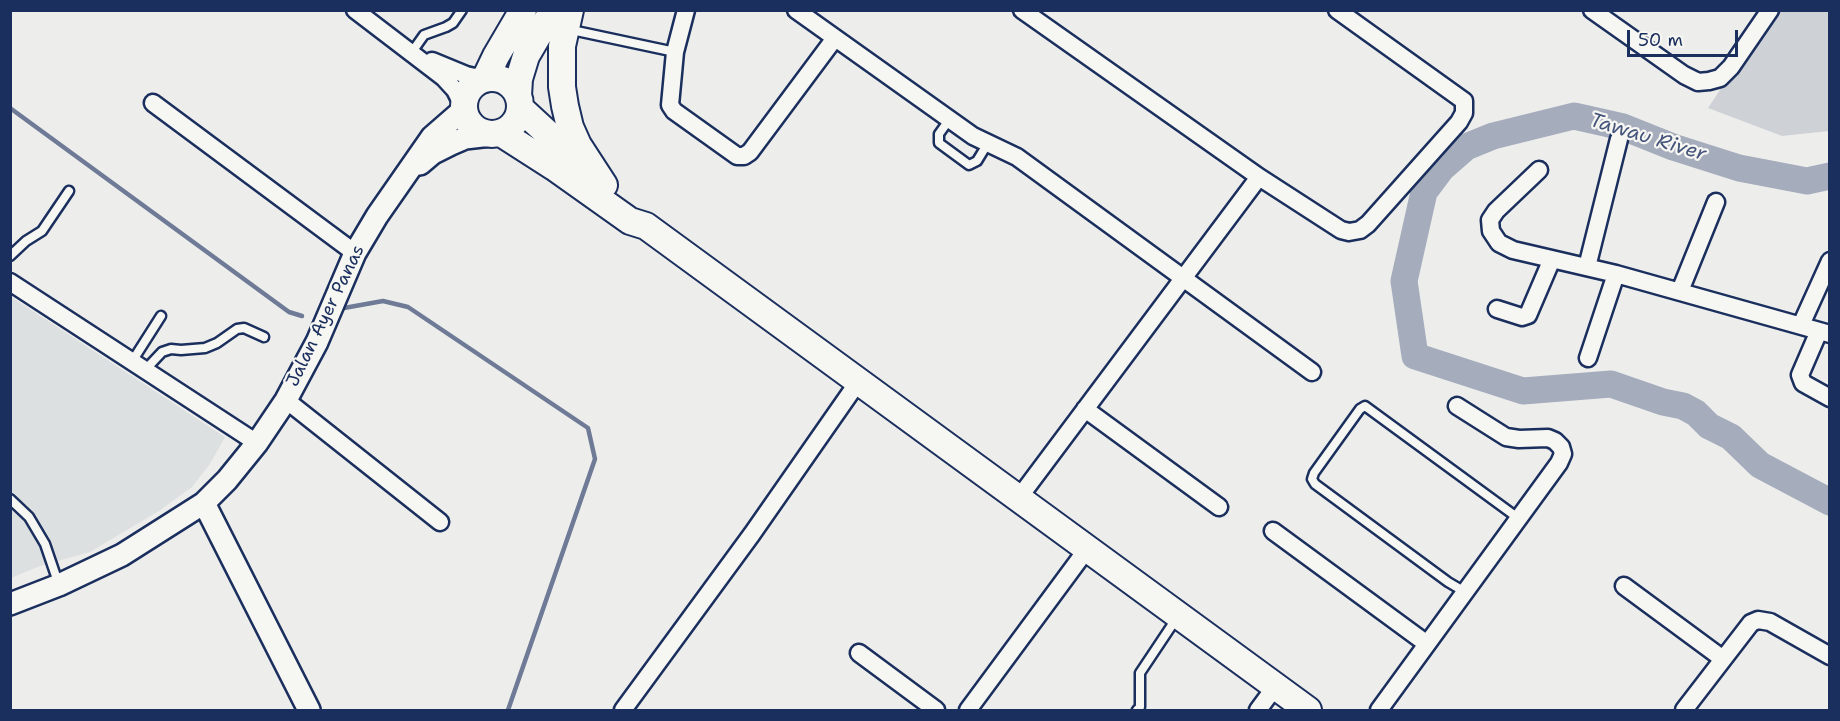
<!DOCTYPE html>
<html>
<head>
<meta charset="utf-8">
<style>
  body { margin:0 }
  #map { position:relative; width:1840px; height:721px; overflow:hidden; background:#edeeec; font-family:"Shantell Sans",sans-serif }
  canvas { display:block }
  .frame { position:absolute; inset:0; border:12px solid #1b2f5e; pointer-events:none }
  .scale { position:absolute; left:1627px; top:30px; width:111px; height:27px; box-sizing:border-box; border:3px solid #1b2f5e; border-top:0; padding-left:8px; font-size:18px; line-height:21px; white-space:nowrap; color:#1b2f5e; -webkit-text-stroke:4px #f6f6f2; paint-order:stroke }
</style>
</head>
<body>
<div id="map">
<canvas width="1840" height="721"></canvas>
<div class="frame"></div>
<div class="scale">50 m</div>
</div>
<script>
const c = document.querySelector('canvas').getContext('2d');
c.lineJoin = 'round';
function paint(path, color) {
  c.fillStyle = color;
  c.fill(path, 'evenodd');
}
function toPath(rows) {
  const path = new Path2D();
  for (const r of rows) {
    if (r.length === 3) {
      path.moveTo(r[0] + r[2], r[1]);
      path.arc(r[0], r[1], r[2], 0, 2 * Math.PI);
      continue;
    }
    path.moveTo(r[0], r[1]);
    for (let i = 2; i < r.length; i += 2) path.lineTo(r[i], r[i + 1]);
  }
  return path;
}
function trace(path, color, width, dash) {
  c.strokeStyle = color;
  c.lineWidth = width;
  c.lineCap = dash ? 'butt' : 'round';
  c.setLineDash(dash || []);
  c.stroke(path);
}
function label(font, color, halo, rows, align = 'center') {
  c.font = font + ' "Shantell Sans",sans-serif';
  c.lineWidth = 4.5;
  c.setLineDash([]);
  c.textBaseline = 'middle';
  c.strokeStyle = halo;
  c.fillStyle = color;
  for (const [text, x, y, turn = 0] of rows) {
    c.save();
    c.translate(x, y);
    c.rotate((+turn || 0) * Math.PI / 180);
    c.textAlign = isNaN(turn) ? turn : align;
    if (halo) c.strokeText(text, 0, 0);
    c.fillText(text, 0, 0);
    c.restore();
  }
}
paint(toPath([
  [10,296,225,437,210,464,192,487,159,511,90,552,40,566,11,578]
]), '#dde0e1');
paint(toPath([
  [1772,11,1829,11,1829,131,1782,136,1708,108]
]), '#ced2d7');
trace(toPath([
  [10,108,289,312,302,316],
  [344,308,383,301,408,307,588,428,595,459,508,710]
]), '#6e7a96', 4.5);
trace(toPath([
  [1830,176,1807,181,1739,168,1673,147,1623,127,1574,116,1493,136,1466,147,1442,168,1424,192,1404,281,1415,356,1523,391,1611,384,1663,402,1683,406,1696,413,1709,426,1731,437,1760,465,1830,502]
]), '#a5acbc', 27);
const service = toPath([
  [567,29,675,52],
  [412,52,424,35,446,27,453,23,462,10],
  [949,120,939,134,939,143,969,165,977,161,988,143],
  [10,256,26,241,42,231,69,191],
  [133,360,161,316],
  [146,369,162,352,171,349,181,350,205,348,217,343,237,329,244,328,264,337],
  [10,499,29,517,45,544,59,585],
  [1465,592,1448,582,1315,484,1312,479,1314,473,1360,409,1365,406,1518,518],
  [1137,710,1140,707,1140,673,1176,619]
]);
const minor = toPath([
  [355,10,444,78,455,90,463,106],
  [686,10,675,52,670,105,674,111,737,156,744,156,750,152,835,38],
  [796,10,973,136,1017,157,1312,372],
  [1022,10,1259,177,1341,230,1349,232,1360,230,1368,224,1459,122,1464,113,1464,101,1337,10],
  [1592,10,1684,75,1698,82,1709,81,1720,78,1731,67,1770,10],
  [432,61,466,75,483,79],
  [153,103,355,253],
  [1539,170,1496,211,1490,220,1491,231,1499,243,1513,250,1616,274,1830,334],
  [1587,267,1619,139],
  [10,282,257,443],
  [1680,291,1716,202],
  [1497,309,1522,317,1528,315,1552,259],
  [1801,325,1830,261],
  [1819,331,1800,375,1803,383,1830,398],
  [1588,358,1616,274],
  [286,400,440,522],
  [1085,409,1219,507],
  [1018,499,1259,177],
  [1273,531,1427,644],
  [1624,586,1723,659],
  [859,653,936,710],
  [623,710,752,534,858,382],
  [968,710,1087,549],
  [1258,710,1275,687],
  [1379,710,1559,463,1563,454,1561,447,1555,441,1548,438,1519,439,1506,437,1457,406],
  [1684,710,1751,623,1758,620,1770,622,1830,656]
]);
const tertiary = toPath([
  [420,164,433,153,451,144,465,138,491,135],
  [204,503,309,710],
  [10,604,59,585,122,555,204,503,227,480,257,443,286,400,317,342,355,253,377,216,432,137,463,110]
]);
const primary = toPath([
  [570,10,562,46,562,87,565,106,570,127,578,145,604,185],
  [492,106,28],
  [485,79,496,56,523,10],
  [518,96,519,79,526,56,553,10],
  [520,108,583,166],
  [501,133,554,167,630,221,646,226,1308,710]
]);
trace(service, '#1b2f5e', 13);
trace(minor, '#1b2f5e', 21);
trace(tertiary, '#1b2f5e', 26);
trace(primary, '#1b2f5e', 30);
trace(service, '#f6f6f2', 8);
trace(minor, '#f6f6f2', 16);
trace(tertiary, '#f6f6f2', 21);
trace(primary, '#f6f6f2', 26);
label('18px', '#1b2f5e', '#f6f6f2', [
  ["Jalan Ayer Panas",326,316,-64]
]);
label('italic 20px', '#44547a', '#f6f6f2', [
  ["Tawau River",1648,138,17]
]);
</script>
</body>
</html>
